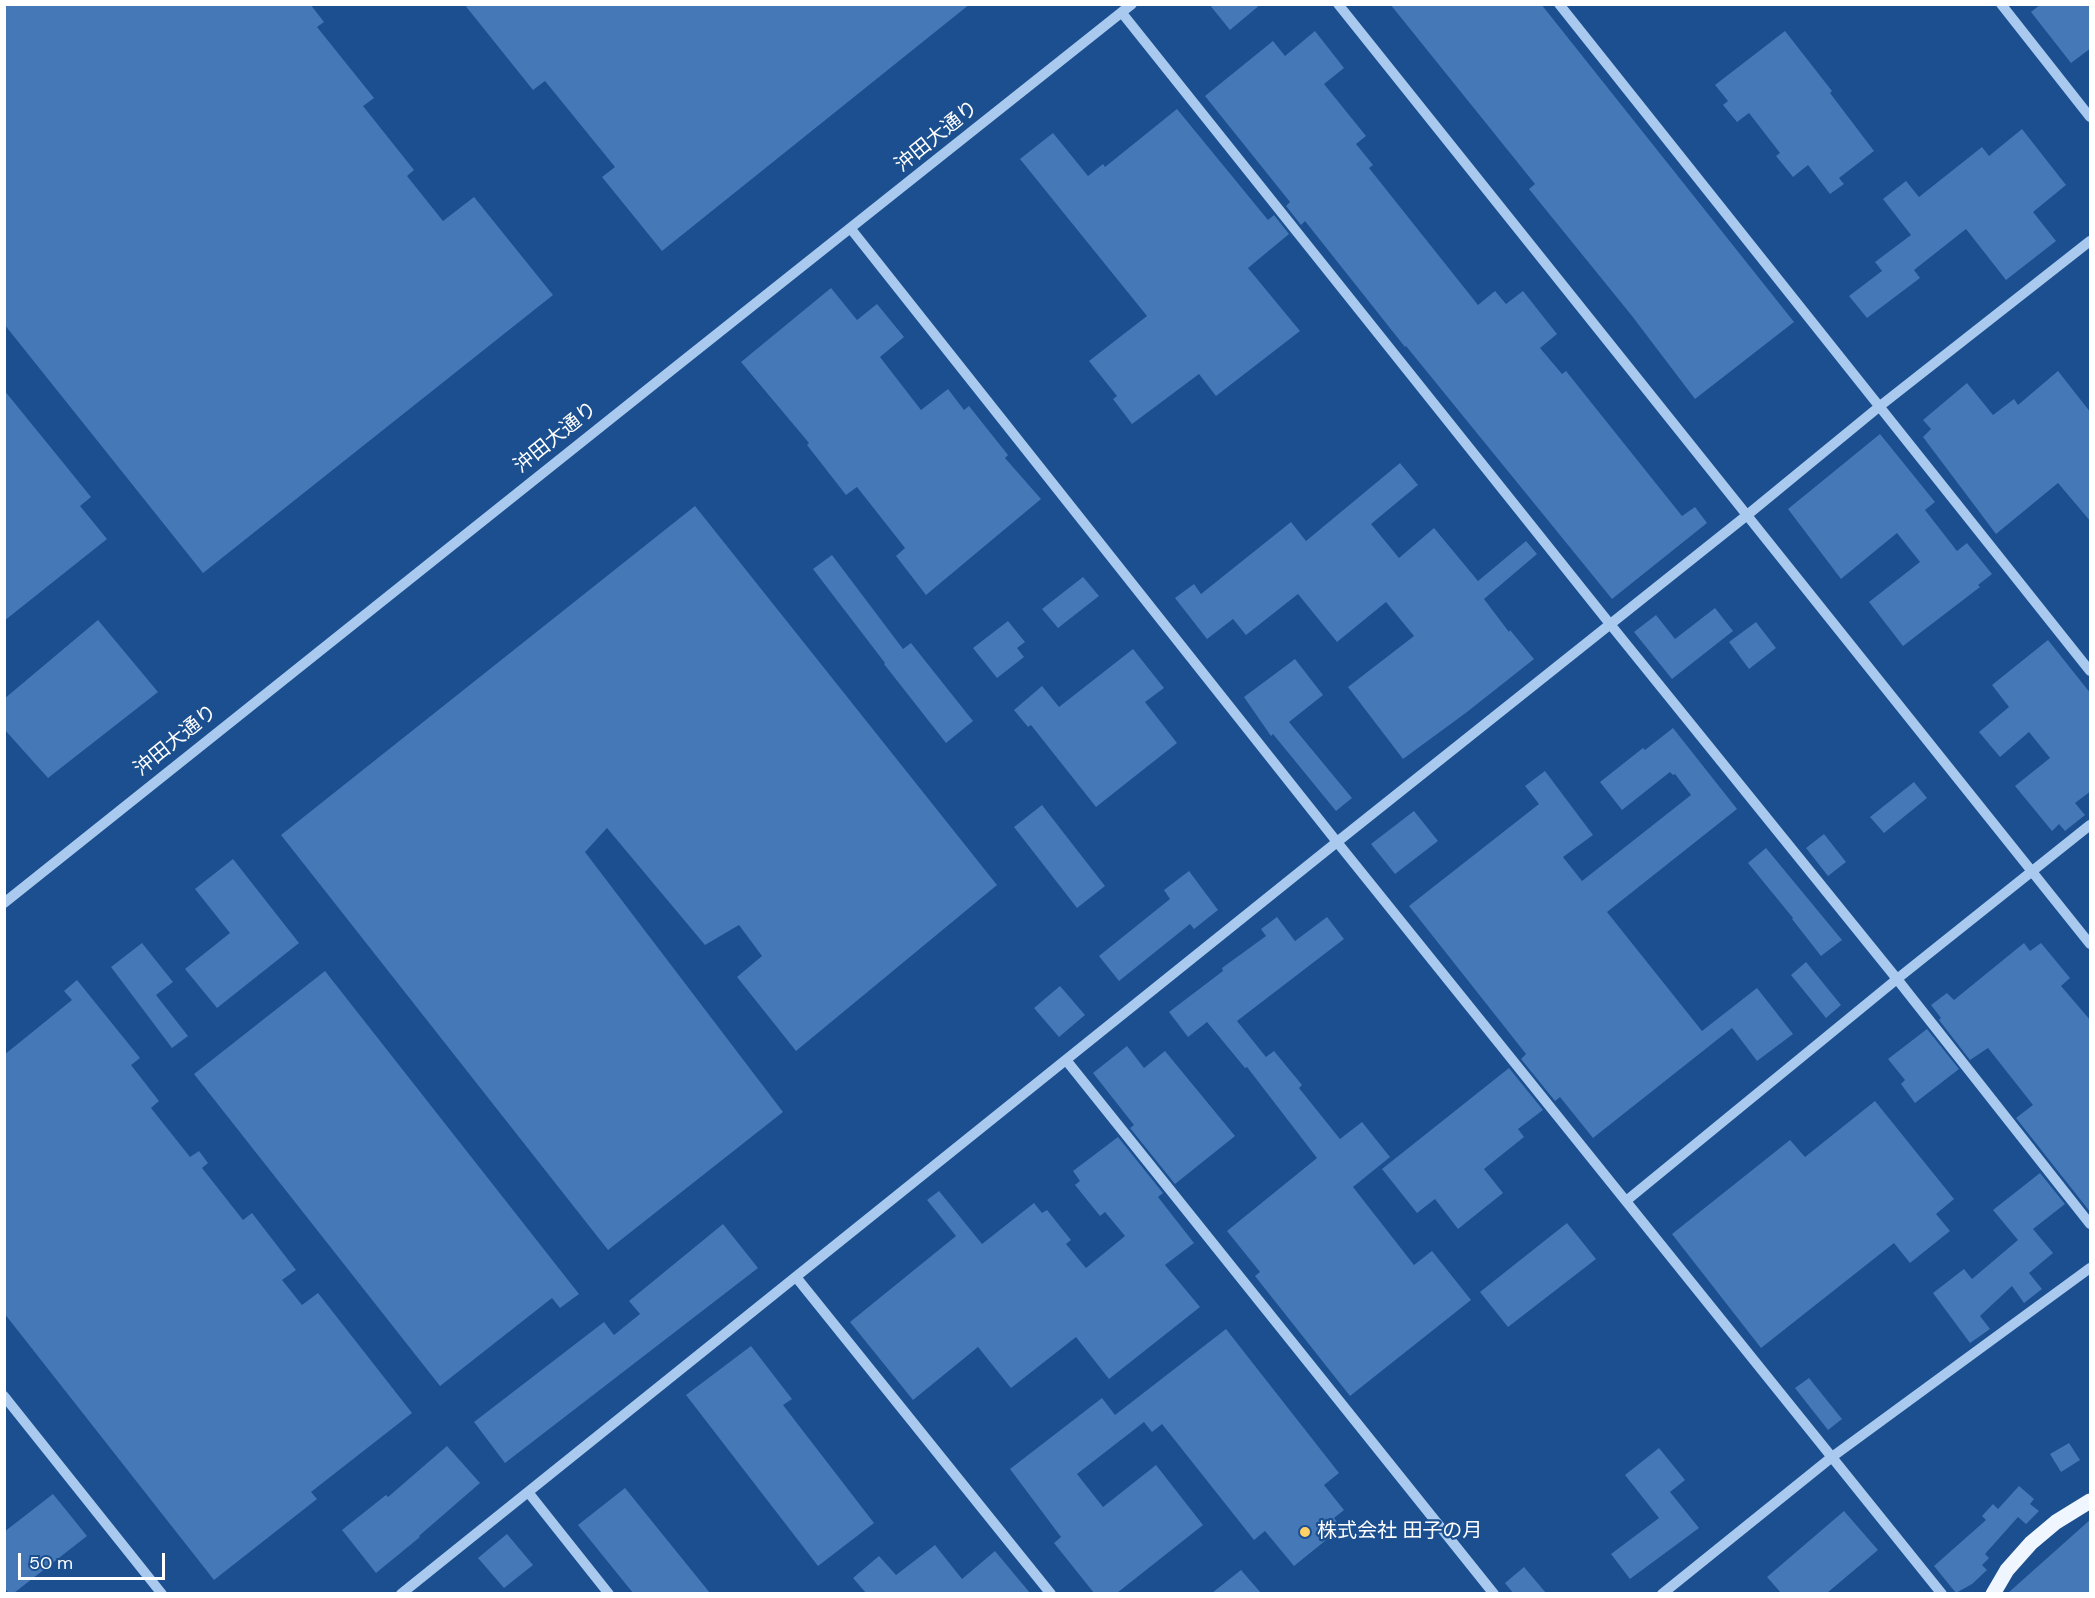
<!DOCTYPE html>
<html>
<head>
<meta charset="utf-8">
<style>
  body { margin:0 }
  #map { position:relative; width:2095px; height:1598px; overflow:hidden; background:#1b4f8f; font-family:"DM Sans",sans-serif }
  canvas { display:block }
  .frame { position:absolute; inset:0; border:6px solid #fff; pointer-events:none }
  .scale { position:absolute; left:18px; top:1553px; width:147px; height:27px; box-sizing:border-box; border:3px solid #fff; border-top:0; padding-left:8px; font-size:18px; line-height:21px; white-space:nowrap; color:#fff; -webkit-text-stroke:4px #1b4f8f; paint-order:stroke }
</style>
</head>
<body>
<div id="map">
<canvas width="2095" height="1598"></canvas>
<div class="frame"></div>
<div class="scale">50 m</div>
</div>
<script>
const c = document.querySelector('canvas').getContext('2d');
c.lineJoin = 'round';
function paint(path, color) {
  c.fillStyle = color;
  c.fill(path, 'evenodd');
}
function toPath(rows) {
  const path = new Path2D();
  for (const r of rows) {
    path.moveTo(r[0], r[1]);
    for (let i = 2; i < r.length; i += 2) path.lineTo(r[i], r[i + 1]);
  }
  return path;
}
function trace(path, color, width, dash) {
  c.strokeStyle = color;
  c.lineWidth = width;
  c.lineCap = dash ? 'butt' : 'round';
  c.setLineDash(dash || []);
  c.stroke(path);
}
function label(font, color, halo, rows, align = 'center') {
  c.font = font + ' "DM Sans","Noto Sans JP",sans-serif';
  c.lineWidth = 4.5;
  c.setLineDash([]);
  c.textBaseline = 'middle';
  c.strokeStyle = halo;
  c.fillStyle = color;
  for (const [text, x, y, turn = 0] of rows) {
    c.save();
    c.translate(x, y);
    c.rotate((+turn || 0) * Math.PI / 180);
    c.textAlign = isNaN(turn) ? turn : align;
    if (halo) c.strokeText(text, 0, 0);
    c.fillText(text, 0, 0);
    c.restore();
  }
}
paint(toPath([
  [4,4,310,4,324,22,317,27,374,98,363,106,414,170,407,176,443,221,474,197,553,295,203,573,4,324],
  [464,4,970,4,662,251,602,177,615,167,545,81,533,90],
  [1209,4,1261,4,1230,30],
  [1390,4,1541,4,1794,322,1695,399,1632,316,1529,189,1535,184],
  [2041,4,2091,4,2091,48,2071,63,2031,12],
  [1315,31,1344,68,1324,84,1366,136,1356,144,1373,165,1369,168,1478,305,1495,291,1506,304,1523,291,1557,334,1540,348,1562,374,1566,371,1682,516,1695,507,1707,523,1612,599,1406,346,1405,347,1305,221,1301,225,1286,206,1290,202,1205,96,1273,41,1285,56],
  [1785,31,1832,91,1830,93,1874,151,1839,178,1844,184,1830,194,1808,165,1793,177,1776,156,1780,153,1749,113,1737,122,1723,105,1728,101,1715,85],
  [1177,109,1268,220,1274,215,1289,234,1248,268,1300,331,1216,396,1199,374,1132,424,1113,399,1117,396,1089,361,1147,316,1020,159,1053,133,1088,176,1103,164,1105,167],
  [2022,129,2066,185,2033,212,2056,241,2006,280,1966,229,1914,270,1920,278,1867,318,1849,296,1882,271,1875,262,1911,235,1883,199,1906,181,1919,197,1982,147,1989,156],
  [831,288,857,320,877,304,904,337,880,357,921,410,948,389,964,410,969,406,1008,455,1005,458,1041,499,926,595,896,556,905,548,857,487,846,495,807,445,809,443,741,362],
  [2058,371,2091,413,2091,522,2058,483,1996,534,1923,437,1931,429,1923,420,1967,383,1993,415,2014,399,2018,405],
  [4,390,91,497,80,506,107,539,4,621],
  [1880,434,1935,502,1925,510,1957,551,1967,543,1992,574,1978,585,1980,587,1903,646,1869,602,1920,562,1897,533,1841,579,1788,509],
  [1400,463,1418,485,1371,524,1399,558,1434,528,1478,581,1526,541,1537,554,1484,599,1509,632,1510,630,1534,659,1467,712,1403,759,1348,687,1414,636,1386,602,1337,642,1298,594,1246,635,1233,619,1207,639,1175,598,1194,584,1201,594,1291,522,1306,541],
  [695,506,997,885,796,1051,737,977,762,956,739,925,705,945,607,828,585,852,783,1112,608,1250,281,835],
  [832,555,903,649,911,643,973,721,946,743,884,664,885,663,813,569],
  [1083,577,1099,596,1058,628,1042,609],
  [1715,608,1733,631,1672,679,1634,632,1656,615,1675,639],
  [98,620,158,692,48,778,4,729,4,699],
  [1008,621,1025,642,1017,648,1024,657,997,678,973,648],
  [1756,622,1776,648,1749,669,1729,642],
  [2048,640,2091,694,2091,791,2075,803,2085,815,2065,831,2059,824,2052,831,2015,786,2050,758,2029,732,2000,757,1979,732,2009,707,1992,685],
  [1133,649,1164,688,1145,702,1177,743,1096,807,1031,725,1028,727,1014,710,1042,686,1059,707],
  [1295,659,1323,695,1289,722,1352,798,1336,811,1273,734,1271,736,1244,697],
  [1673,728,1737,809,1607,912,1702,1031,1757,988,1793,1034,1757,1061,1732,1028,1593,1138,1560,1097,1555,1101,1521,1059,1526,1054,1409,906,1539,804,1525,786,1545,771,1593,835,1563,857,1582,881,1691,795,1675,774,1673,775,1670,772,1622,810,1600,782,1643,748,1645,750],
  [1914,782,1927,798,1884,833,1870,817],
  [1042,805,1105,886,1077,908,1014,827],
  [1414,811,1438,841,1395,874,1371,844],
  [1824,834,1846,862,1828,876,1806,848],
  [1766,848,1842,940,1821,956,1792,919,1793,918,1748,863],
  [233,859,299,943,217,1008,185,969,230,933,195,889],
  [1189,871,1218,910,1194,929,1190,924,1119,981,1099,956,1170,899,1164,890],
  [1277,917,1295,941,1327,917,1344,939,1237,1021,1266,1057,1274,1051,1302,1085,1299,1088,1340,1139,1362,1122,1390,1157,1353,1187,1414,1265,1432,1251,1471,1300,1350,1396,1255,1276,1260,1272,1227,1231,1317,1158,1247,1067,1245,1068,1207,1022,1188,1037,1169,1012,1223,971,1222,968,1266,936,1261,929],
  [142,943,173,982,156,995,188,1036,172,1048,111,967],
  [2024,943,2030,951,2041,943,2070,978,2061,986,2091,1021,2091,1213,2016,1118,2033,1105,1988,1048,1970,1060,1939,1020,1941,1018,1931,1005,1947,993,1954,1000],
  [1806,962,1841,1005,1826,1018,1791,975],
  [325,971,579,1294,560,1308,552,1298,440,1386,194,1074],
  [77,980,140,1058,131,1065,159,1101,151,1108,190,1157,199,1151,208,1163,202,1168,243,1220,252,1213,296,1270,282,1280,302,1305,318,1293,412,1413,311,1492,317,1499,214,1580,4,1313,4,1055,72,1000,64,991],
  [1060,986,1085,1015,1059,1037,1034,1008],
  [1927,1029,1959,1069,1915,1103,1901,1084,1905,1080,1888,1059],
  [1127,1046,1144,1068,1165,1051,1235,1136,1175,1184,1130,1128,1134,1125,1093,1073],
  [1509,1068,1543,1110,1518,1129,1524,1137,1484,1169,1503,1193,1458,1229,1435,1199,1417,1213,1382,1169],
  [1875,1101,1954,1199,1936,1214,1950,1231,1910,1263,1894,1243,1761,1348,1672,1234,1790,1140,1805,1157],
  [1118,1137,1163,1193,1158,1197,1194,1243,1165,1265,1200,1307,1109,1379,1076,1337,1011,1388,978,1347,913,1400,850,1322,956,1236,927,1200,939,1191,982,1244,1034,1203,1042,1213,1047,1210,1071,1240,1066,1244,1086,1268,1125,1236,1105,1212,1100,1216,1075,1185,1080,1181,1073,1171],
  [2040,1173,2065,1204,2033,1229,2053,1253,2029,1273,2042,1289,2024,1303,2012,1286,1980,1316,1990,1329,1970,1343,1933,1293,1964,1269,1972,1279,2018,1240,1993,1210],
  [1567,1223,1596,1259,1508,1327,1480,1292],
  [723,1224,758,1268,505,1463,474,1422,604,1322,614,1335,640,1314,629,1301],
  [1226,1329,1339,1473,1324,1485,1344,1510,1334,1518,1341,1528,1294,1566,1265,1531,1254,1540,1162,1424,1152,1432,1144,1422,1077,1474,1103,1507,1156,1465,1203,1525,1117,1593,1094,1593,1054,1543,1061,1537,1010,1469,1102,1398,1115,1415],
  [751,1346,792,1399,783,1405,874,1523,818,1566,686,1395],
  [1809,1378,1842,1419,1828,1430,1795,1388],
  [2069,1443,2080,1460,2061,1472,2050,1454],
  [447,1446,480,1483,419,1536,420,1537,376,1573,342,1530,386,1495,388,1497],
  [1659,1448,1685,1480,1670,1492,1699,1528,1630,1579,1611,1554,1659,1518,1625,1475],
  [2019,1486,2034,1499,2030,1504,2039,1511,2026,1524,2018,1517,1985,1554,1989,1558,1982,1565,1987,1570,1972,1584,1956,1593,1934,1566,1986,1520,1982,1516,1993,1504,1998,1509],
  [625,1488,710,1593,633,1593,578,1525],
  [53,1494,87,1536,14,1593,9,1593,4,1588,4,1532],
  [1844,1511,1878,1550,1827,1593,1781,1593,1767,1577],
  [2091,1519,2091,1593,2008,1593],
  [507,1534,533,1565,504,1588,478,1558],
  [935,1545,962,1579,995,1551,1030,1593,866,1593,853,1578,879,1556,896,1575],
  [1524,1567,1546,1593,1513,1593,1505,1583],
  [1241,1570,1261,1593,1212,1593]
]), '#4478b7');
trace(toPath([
  [1338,4,2090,944],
  [1559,4,2090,671],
  [2001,4,2090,117],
  [1122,13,1610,624,1897,979,2090,1224],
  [851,229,1337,842,1942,1594],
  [4,903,673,369,1132,4],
  [1066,1060,1494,1594],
  [1626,1201,1897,979,2090,825],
  [796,1277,1051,1594],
  [4,1396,162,1594],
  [528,1492,609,1594],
  [401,1594,1337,842,1746,516,1880,406,2090,241],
  [1662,1594,1832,1457,2090,1268]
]), '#a9c9ee', 10);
trace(toPath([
  [1993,1594,2007,1570,2031,1543,2056,1522,2090,1501]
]), '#f0f6ff', 15);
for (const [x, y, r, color] of [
  [1305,1532,6,"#ffd166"]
]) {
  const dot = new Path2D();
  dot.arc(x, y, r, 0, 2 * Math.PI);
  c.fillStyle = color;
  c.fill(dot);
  trace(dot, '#1b4f8f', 2);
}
label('20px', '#fff', '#1b4f8f', [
  ["沖田大通り",937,137,-39],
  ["沖田大通り",556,438,-39],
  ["沖田大通り",176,741,-39]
]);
label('20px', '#fff', '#1b4f8f', [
  ["株式会社 田子の月",1317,1532]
], 'left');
</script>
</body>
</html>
